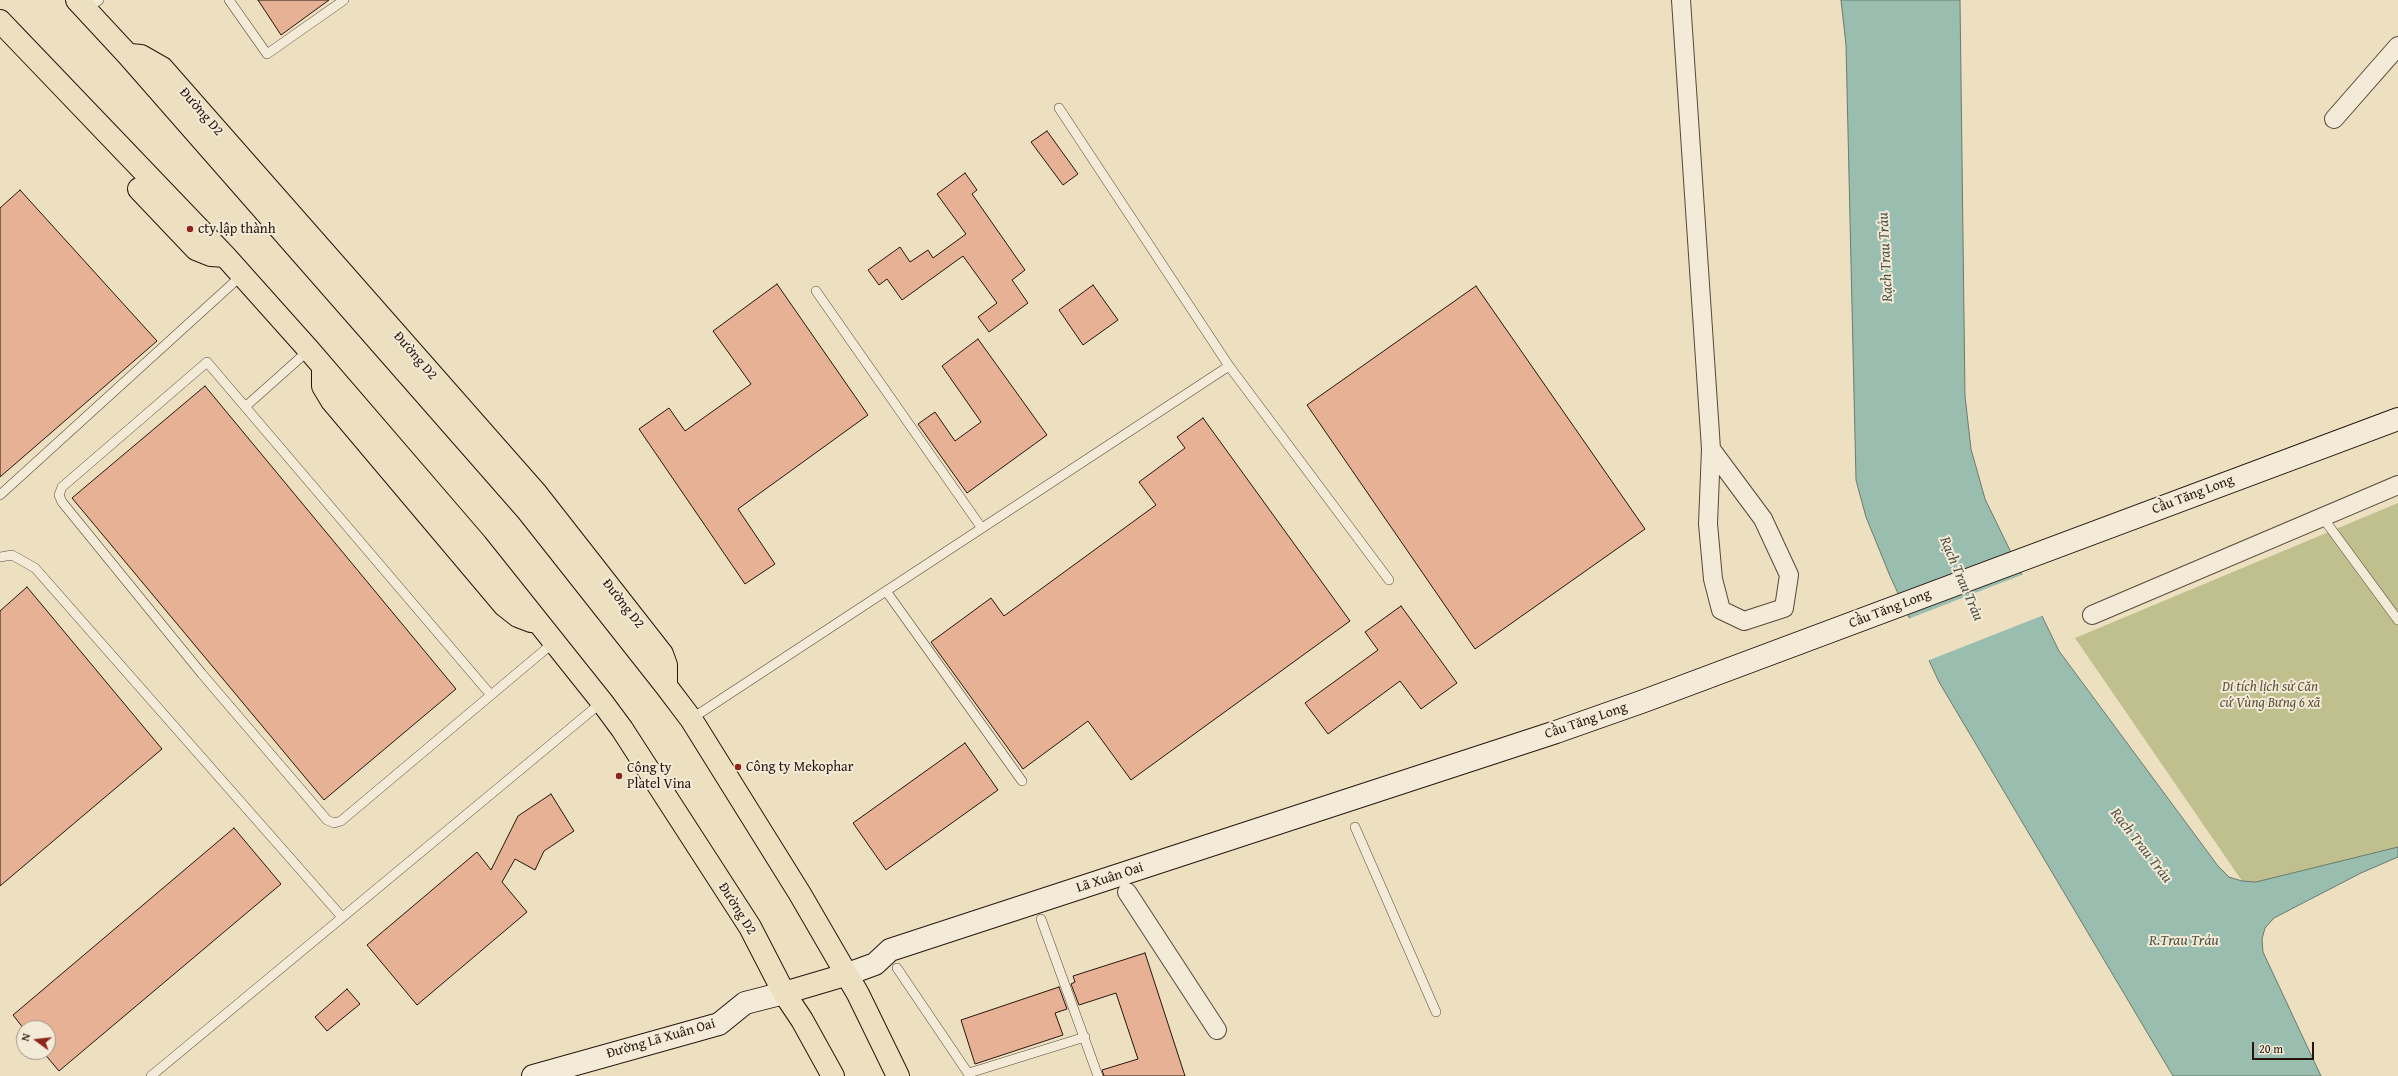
<!DOCTYPE html>
<html>
<head>
<meta charset="utf-8">
<style>
  body { margin:0 }
  #map { position:relative; width:2398px; height:1076px; overflow:hidden; background:#ece0c1; font-family:"Gentium Book Plus",serif }
  canvas { display:block }
  .north { position:absolute; left:16px; top:1020px; width:40px; height:40px; box-sizing:border-box; background:#f3ebd7; border:1px solid #a19586; border-radius:50%; rotate:285deg; font-size:11px; font-weight:700; line-height:16px; text-align:center; color:#27150d }
  .north::after { content:''; display:block; margin:auto; width:14px; height:18px; background:#8f2418; clip-path:polygon(50% 0,100% 100%,50% 72%,0 100%) }
  .scale { position:absolute; left:2252px; top:1042px; width:62px; height:18px; box-sizing:border-box; border:2px solid #27150d; border-top:0; padding-left:5px; font-size:12px; line-height:14px; white-space:nowrap; color:#27150d; -webkit-text-stroke:3px #f3ebd7; paint-order:stroke }
</style>
</head>
<body>
<div id="map">
<canvas width="2398" height="1076"></canvas>
<div class="north">N</div>
<div class="scale">20 m</div>
</div>
<script>
const c = document.querySelector('canvas').getContext('2d');
c.lineJoin = 'round';
function paint(path, color) {
  c.fillStyle = color;
  c.fill(path, 'evenodd');
}
function toPath(rows) {
  const path = new Path2D();
  for (const r of rows) {
    path.moveTo(r[0], r[1]);
    for (let i = 2; i < r.length; i += 2) path.lineTo(r[i], r[i + 1]);
  }
  return path;
}
function trace(path, color, width, dash) {
  c.strokeStyle = color;
  c.lineWidth = width;
  c.lineCap = dash ? 'butt' : 'round';
  c.setLineDash(dash || []);
  c.stroke(path);
}
function label(font, color, halo, rows, align = 'center') {
  c.font = font + ' "Gentium Book Plus",serif';
  c.lineWidth = 4;
  c.setLineDash([]);
  c.textBaseline = 'middle';
  c.strokeStyle = halo;
  c.fillStyle = color;
  for (const [text, x, y, turn = 0] of rows) {
    c.save();
    c.translate(x, y);
    c.rotate((+turn || 0) * Math.PI / 180);
    c.textAlign = isNaN(turn) ? turn : align;
    if (halo) c.strokeText(text, 0, 0);
    c.fillText(text, 0, 0);
    c.restore();
  }
}
paint(toPath([
  [2398,503,2398,847,2256,882,2242,881,2075,638]
]), '#bfc08e');
const water = toPath([
  [1841,0,1960,0,1965,396,1971,449,1985,499,2059,651,2218,866,2229,877,2242,881,2256,882,2398,847,2398,857,2361,873,2274,918,2265,928,2262,939,2263,952,2321,1076,2173,1076,1939,682,1890,576,1866,517,1856,480,1846,45,1841,0]
]);
paint(water, '#99bdaf');
trace(water, '#6b7a6e', 1);
paint(toPath([
  [2024,574,2044,615,1927,661,1908,619]
]), '#ece0c1');
const building = toPath([
  [258,0,329,0,281,35,258,0],
  [1047,131,1078,174,1063,185,1031,142,1047,131],
  [965,173,977,190,972,194,1025,270,1012,280,1028,303,989,332,978,317,997,303,963,256,902,300,887,279,879,285,868,270,900,247,910,262,928,250,933,258,966,234,937,194,965,173],
  [20,190,157,341,0,477,0,208,20,190],
  [777,284,868,415,738,509,775,564,745,584,639,429,669,408,685,431,751,384,713,331,777,284],
  [1093,285,1118,320,1083,345,1059,310,1093,285],
  [1476,286,1645,529,1475,649,1307,405,1476,286],
  [978,339,1047,435,967,493,918,424,935,412,955,441,981,422,942,366,978,339],
  [205,386,456,689,324,800,72,498,205,386],
  [1203,418,1350,621,1131,780,1088,721,1023,769,931,642,991,598,1004,616,1156,505,1139,482,1185,448,1177,437,1203,418],
  [27,587,162,749,0,886,0,611,27,587],
  [1401,606,1457,683,1421,709,1400,681,1328,734,1305,703,1378,650,1365,632,1401,606],
  [965,743,998,790,886,870,853,823,965,743],
  [551,794,574,831,544,851,535,870,515,859,502,882,527,912,417,1005,367,945,477,852,491,870,518,816,551,794],
  [234,828,281,884,59,1071,43,1052,48,1052,48,1028,24,1029,13,1015,234,828],
  [1145,953,1185,1076,1104,1076,1102,1070,1138,1059,1116,993,1079,1005,1071,984,1075,982,1073,976,1145,953],
  [1059,987,1067,1009,1055,1013,1063,1035,975,1064,961,1020,1059,987],
  [347,989,360,1004,327,1031,315,1017,347,989]
]);
paint(building, '#e7b195');
trace(building, '#27150d', 1);
const service = toPath([
  [229,0,267,54,344,0],
  [86,10,99,0],
  [1059,108,1229,366],
  [816,291,981,527],
  [245,407,309,350],
  [0,495,242,275],
  [2323,518,2398,620],
  [0,557,12,555,35,568,342,917],
  [886,591,1022,781],
  [490,694,207,362,62,487,59,495,62,502,202,674,327,820,334,823,341,821,553,643],
  [691,719,1229,366,1389,580],
  [1355,827,1436,1012],
  [1041,919,1098,1076],
  [897,968,970,1076],
  [969,1073,1085,1037],
  [151,1076,602,702]
]);
const minor = toPath([
  [1681,0,1711,449,1708,524,1713,579,1721,610,1744,621,1784,608,1789,575,1763,519,1711,449],
  [2334,119,2398,46],
  [2092,615,2398,485],
  [1127,892,1217,1030]
]);
const secondary = toPath([
  [845,975,875,964,890,950,1556,732,1644,701,2398,419],
  [533,1076,719,1024,745,1003,784,993]
]);
const primary = toPath([
  [77,0,128,55,527,510,666,686,691,719,800,894,858,994,898,1076],
  [0,21,225,256,309,350,476,544,602,702,622,729,750,927,784,993,802,1020,833,1076],
  [130,55,141,56,162,68,536,493,662,654,666,665,666,686],
  [139,189,196,249,211,255,225,256],
  [323,371,323,386,332,401,504,605,518,616,531,621],
  [784,993,845,975]
]);
trace(service, '#58483a', 10);
trace(minor, '#58483a', 20);
trace(secondary, '#27150d', 24);
trace(primary, '#27150d', 24);
trace(service, '#f3ebd7', 9);
trace(minor, '#f3ebd7', 18);
trace(secondary, '#f3ebd7', 22);
trace(primary, '#ece0c1', 22);
for (const [x, y, r, color] of [
  [190,229,4,"#8f2418"],
  [738,767,4,"#8f2418"],
  [619,776,4,"#8f2418"]
]) {
  const dot = new Path2D();
  dot.arc(x, y, r, 0, 2 * Math.PI);
  c.fillStyle = color;
  c.fill(dot);
  trace(dot, '#f3ebd7', 1.5);
}
label('14px', '#27150d', '#f3ebd7', [
  ["Đường D2",201,112,49],
  ["Đường D2",415,356,49],
  ["Cầu Tăng Long",2193,495,-21],
  ["Đường D2",623,604,52],
  ["Cầu Tăng Long",1890,609,-21],
  ["Cầu Tăng Long",1586,721,-19],
  ["Lã Xuân Oai",1110,878,-18],
  ["Đường D2",737,909,58],
  ["Đường Lã Xuân Oai",661,1039,-16]
]);
label('14px', '#27150d', '#f3ebd7', [
  ["cty lập thành",198,229],
  ["Công ty Mekophar",746,767],
  ["Công ty",627,768],
  ["Platel Vina",627,784]
], 'left');
label('italic 14px', '#5c513a', '#f3ebd7', [
  ["Di tích lịch sử Căn",2270,687],
  ["cứ Vùng Bưng 6 xã",2270,703]
]);
label('italic 15px', '#4f5046', '#f3ebd7', [
  ["Rạch Trau Trảu",1886,257,-93],
  ["Rạch Trau Trảu",1961,579,67],
  ["Rạch Trau Trảu",2141,846,52],
  ["R.Trau Trảu",2184,941]
]);
</script>
</body>
</html>
